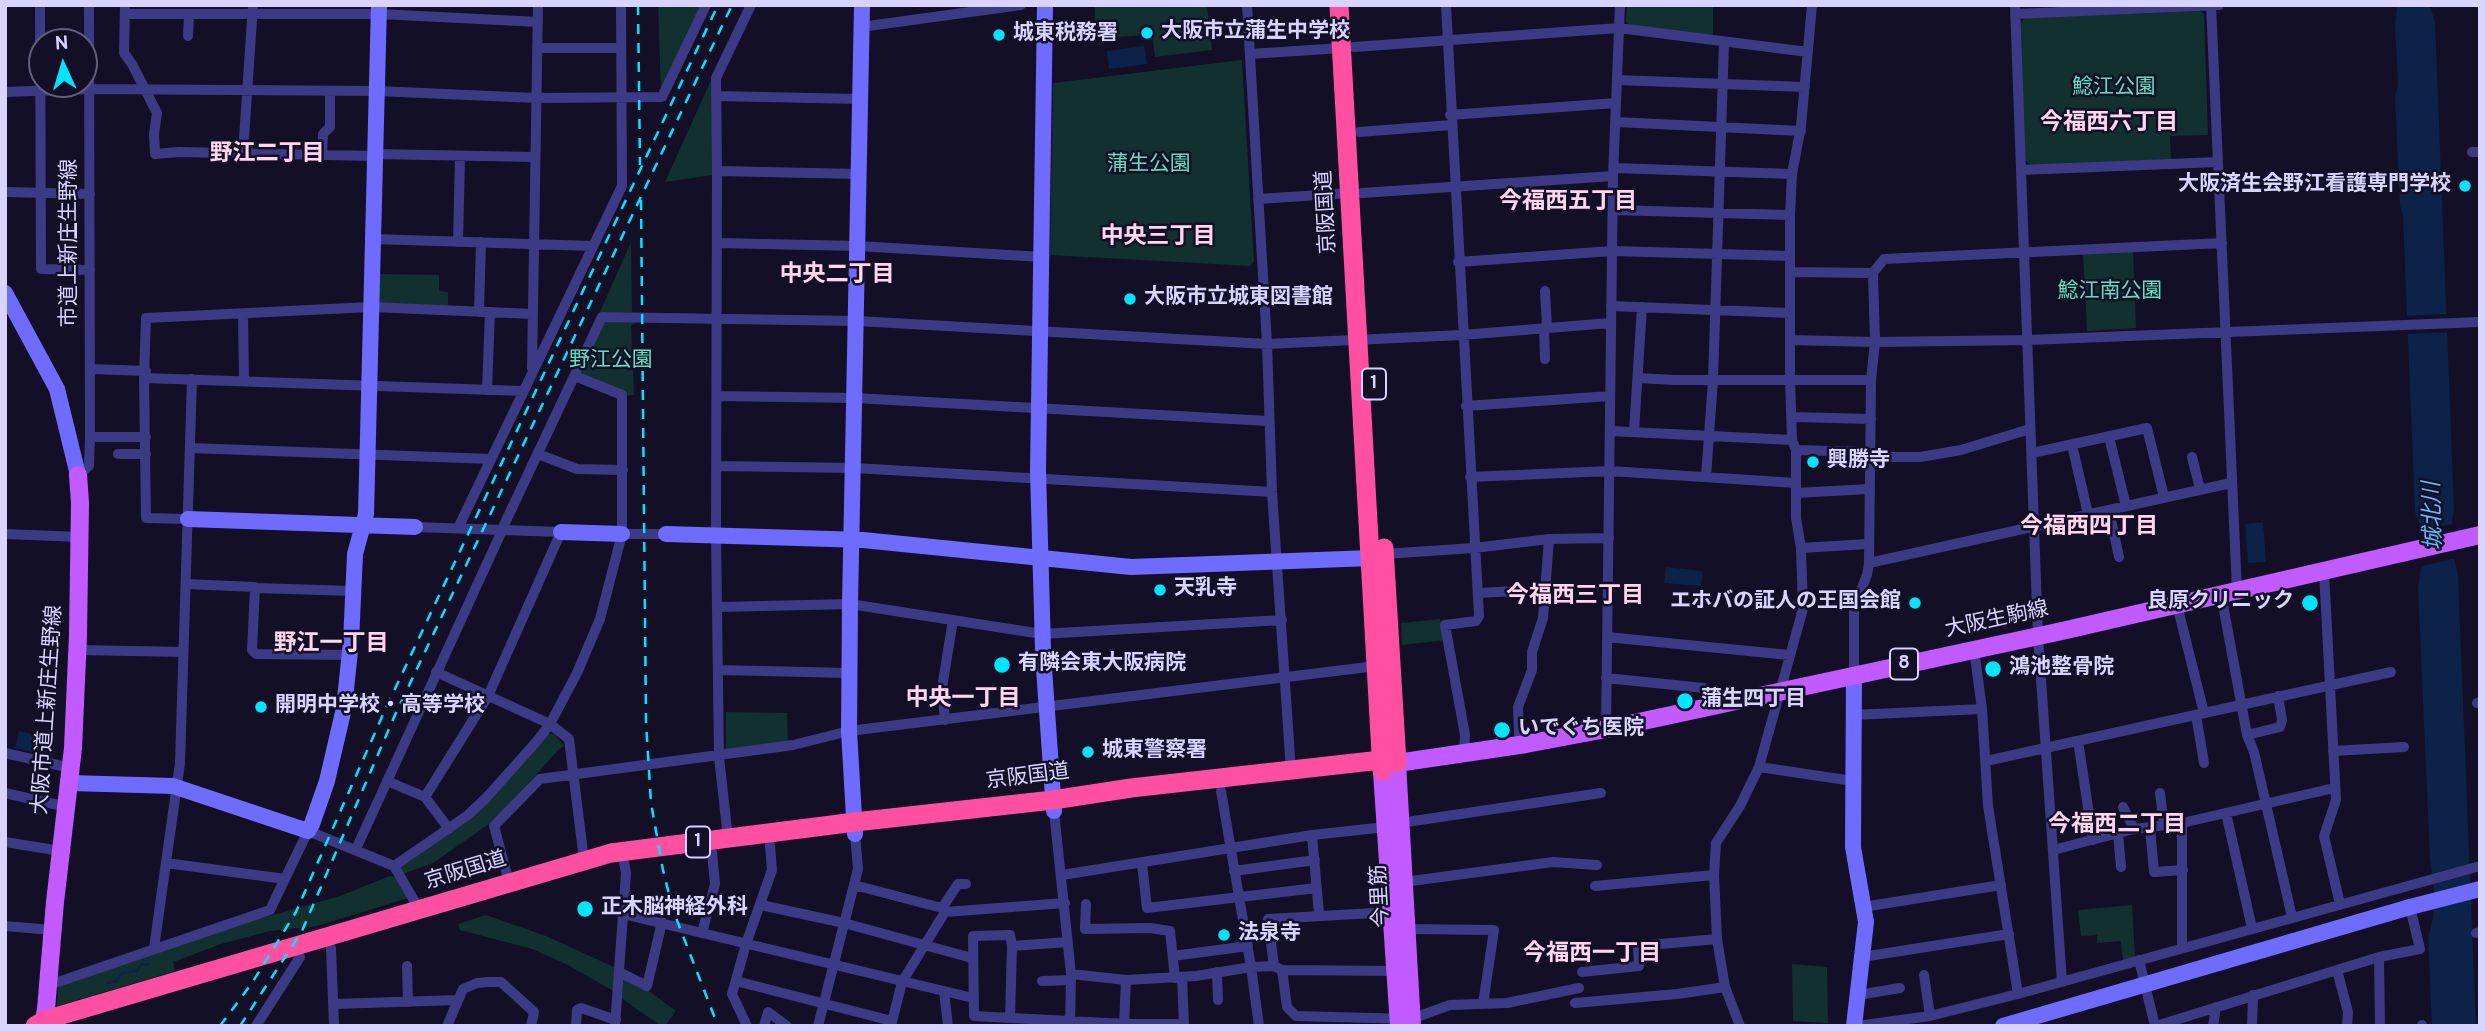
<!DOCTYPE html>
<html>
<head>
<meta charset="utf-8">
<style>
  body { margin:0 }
  #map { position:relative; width:2485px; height:1031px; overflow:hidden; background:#130f26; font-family:Overpass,sans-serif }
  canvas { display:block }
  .frame { position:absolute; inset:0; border:7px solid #d9d4ff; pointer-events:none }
  .north { position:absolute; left:28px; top:28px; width:70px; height:70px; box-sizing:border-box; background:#130f26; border:2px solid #625e7d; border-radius:50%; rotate:356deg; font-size:19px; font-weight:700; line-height:28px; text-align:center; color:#d9d4ff }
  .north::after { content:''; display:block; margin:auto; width:24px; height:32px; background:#00e5ff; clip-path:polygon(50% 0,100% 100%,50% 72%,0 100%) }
</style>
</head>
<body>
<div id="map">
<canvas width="2485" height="1031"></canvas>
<div class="frame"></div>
<div class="north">N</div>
</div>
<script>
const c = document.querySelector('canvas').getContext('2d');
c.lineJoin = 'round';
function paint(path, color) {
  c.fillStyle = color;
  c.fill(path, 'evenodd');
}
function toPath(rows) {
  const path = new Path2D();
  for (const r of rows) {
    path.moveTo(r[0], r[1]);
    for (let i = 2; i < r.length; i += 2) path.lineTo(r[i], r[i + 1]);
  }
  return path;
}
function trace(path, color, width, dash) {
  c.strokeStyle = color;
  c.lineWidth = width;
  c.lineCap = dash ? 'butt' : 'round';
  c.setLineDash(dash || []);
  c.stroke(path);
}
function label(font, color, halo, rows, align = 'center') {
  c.font = font + ' Overpass,"Noto Sans JP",sans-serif';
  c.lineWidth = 5;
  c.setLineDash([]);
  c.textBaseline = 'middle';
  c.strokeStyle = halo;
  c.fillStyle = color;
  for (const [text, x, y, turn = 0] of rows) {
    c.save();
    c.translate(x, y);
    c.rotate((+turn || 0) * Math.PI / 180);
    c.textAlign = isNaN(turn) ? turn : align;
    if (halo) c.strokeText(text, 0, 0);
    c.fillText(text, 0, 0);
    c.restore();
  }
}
paint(toPath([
  [658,5,701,5,661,92],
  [1095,5,1207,5,1212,50,1155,57,1152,35,1094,38],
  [1644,5,1713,5,1713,38,1629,25,1626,21,1627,6],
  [2200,11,2204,14,2208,135,2170,136,2171,159,2031,166,2024,159,2019,25,2025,18],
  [1242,60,1254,262,1250,266,1050,255,1053,83],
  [712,78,712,175,665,182],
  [631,242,632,312,600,312],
  [2133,251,2136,328,2087,331,2083,254],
  [379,274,439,275,439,291,448,292,448,306,381,303,377,299],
  [638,321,631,326,634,395,625,396,583,376,582,372,604,324,608,322],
  [1440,619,1446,640,1402,645,1401,623],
  [726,712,787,713,788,743,726,751],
  [547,734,554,734,564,746,557,751,508,807,489,824,433,863,403,874,400,865,425,849],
  [390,876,394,877,408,898,317,926,270,931,221,944,173,962,175,971,57,1006,58,986,241,924,340,896],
  [2132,905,2135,958,2123,961,2121,941,2097,943,2097,935,2081,936,2078,910],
  [486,915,546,936,616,968,615,992,566,964,532,949,460,930,458,924],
  [1792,964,1827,967,1828,1023,1793,1021],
  [624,979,649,991,676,1011,665,1026,661,1026,621,998]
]), '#12302f');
paint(toPath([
  [2397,5,2429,5,2435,21,2454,508,2452,520,2454,558,2458,575,2476,1026,2432,1026,2428,938,2433,918,2434,889,2430,860,2418,588,2421,566,2419,522,2415,512,2403,217,2400,205,2395,98,2398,84,2395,27],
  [1144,46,1147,64,1109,69,1107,51],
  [2263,522,2266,562,2248,563,2245,524],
  [1666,567,1703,571,1701,586,1664,583],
  [19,731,56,740,52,757,15,748]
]), '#0c2248');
paint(toPath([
  [2449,314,2450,332,2405,334,2404,316],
  [2456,523,2457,558,2417,567,2416,533]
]), '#130f26');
trace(toPath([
  [107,983,115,982,122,973,137,971,141,965,149,964]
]), '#0c2248', 2.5);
trace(toPath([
  [40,5,41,269,90,270],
  [125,5,124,53,132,64,157,113,154,134,155,154,179,152,375,156],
  [1247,5,1267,344,1272,492,1291,771],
  [1446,5,1479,616,1476,621,1445,625,1465,735,1464,753],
  [2015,5,2038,636,2062,982],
  [2211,5,2237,591],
  [125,14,379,14,538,22],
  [2015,14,2219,5],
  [861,27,1021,5],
  [188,36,189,14],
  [1354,47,1619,28,1808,52],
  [537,48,620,48],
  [1250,54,1342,48],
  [1617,80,1805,87],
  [5,92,90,89,377,91,536,98,662,97,706,5],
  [716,96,860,99],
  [1450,115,1616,103],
  [1616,122,1801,131],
  [1359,132,1451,125],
  [2472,152,2480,152],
  [243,153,253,5],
  [375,154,535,157],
  [322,155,323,134,330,127,330,91],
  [1614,168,1792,174],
  [2021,170,2218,162],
  [717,171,716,78,751,5],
  [5,192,90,194],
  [1362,193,1613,176],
  [1258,199,1350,193],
  [1613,210,1790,215],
  [373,239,593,246],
  [458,242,460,157],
  [717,243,858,246,1042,257],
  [1458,262,1612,251,1790,256],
  [1790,272,1873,273],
  [1545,291,1547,327],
  [1611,306,1790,313],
  [479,312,481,242],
  [243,314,244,381],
  [1544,328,1545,359],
  [1790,340,1875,342,2028,340,2480,322],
  [532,368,538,5],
  [90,369,146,371],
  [144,378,523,391],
  [1638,378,1675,380,1871,380],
  [487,390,490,312],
  [718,396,855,398,1268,421],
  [1466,406,1610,396],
  [1792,417,1871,419],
  [1610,431,1792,440],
  [1634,431,1642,307],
  [90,437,146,437],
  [2109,437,2126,506],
  [2072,445,2088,514],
  [190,448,491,459],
  [1796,450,1870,452],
  [2032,453,2147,428,2164,497],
  [118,454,146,454],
  [538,454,577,469,623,470],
  [1870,457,1920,457,1961,450,2030,429],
  [2192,457,2200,489],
  [718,466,854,468,1272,492],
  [78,475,89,466,90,437,89,5],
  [1470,477,1610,471,1796,483],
  [1706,477,1713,380,1724,42],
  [1796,493,1869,489],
  [2109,510,2119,557],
  [188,519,146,518,144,378,146,318,371,307,533,314],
  [460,524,622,186,621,5],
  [504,525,602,317,857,321,1267,344,1462,335,1610,323],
  [415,527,561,532,488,696,425,797],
  [5,534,80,537],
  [622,534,666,534],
  [1801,548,1868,544],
  [1384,554,1474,548,1549,539,1609,538],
  [1869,563,2231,483],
  [2324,571,2336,800,2324,836,2340,904],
  [186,584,255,587,252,650,256,654,350,655],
  [255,588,354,591],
  [1478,593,1517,591],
  [2221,594,2247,735,2254,752,2292,917],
  [2177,605,2204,713],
  [718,607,850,604,1042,634,1282,620],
  [1607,637,1789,655],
  [1974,649,1982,709,1988,806,2018,994],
  [78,650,183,652],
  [719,670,849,673],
  [436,672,550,724,569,739,584,860],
  [1854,675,1854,608,1867,575,1869,563,1871,380,1875,342,1873,273,1884,259,2222,243],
  [1606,678,1704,688,1722,703],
  [2477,703,2480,702],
  [1852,715,1982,709],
  [2196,715,2204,763],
  [945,720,942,688,953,620],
  [1606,729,1613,176,1620,5],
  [2247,735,2280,727,2282,720,2278,696],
  [2078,741,2093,840],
  [1526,744,1519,734,1518,707,1532,670,1532,652,1543,618,1549,539],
  [2333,751,2404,747],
  [5,753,71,768],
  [1986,761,2391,672],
  [1759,767,1853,781],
  [387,781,425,797,449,829],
  [1221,791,1251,967,1259,1026],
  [5,793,67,807],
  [2160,793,2164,825],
  [2123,807,2134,829],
  [1054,811,1071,974,1070,1026],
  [2226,813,2252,928],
  [1400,823,1601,793],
  [2150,827,2154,872,2183,870],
  [2118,833,2121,867],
  [1312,835,1319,914],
  [728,838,719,757,716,535,717,171,859,174],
  [5,842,61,851],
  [356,849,500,535],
  [2053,850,2134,829,2182,823,2334,788],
  [166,863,285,879],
  [1142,864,1147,908,1316,888],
  [394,866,468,815,486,798,537,741,550,724,577,673,600,619,622,534,622,395,575,376],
  [1234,871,1315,860],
  [1062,875,1312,835,1386,827],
  [509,882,494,826,540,779,793,745,849,731,1376,666],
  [1404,882,1553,862,1597,865],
  [854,885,942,908,945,912],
  [1595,886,1714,875],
  [1086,904,1085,929,1150,928,1170,931,1175,978],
  [761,905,844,923,972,958],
  [1863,907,2001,885],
  [942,908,958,884,966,884],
  [623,914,973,998],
  [5,926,52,930],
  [1406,929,1494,930,1483,1004],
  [702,933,715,884,712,852],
  [2476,933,2480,932],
  [1068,942,1012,946,1010,935,973,936,974,1016,1127,1024,1184,1024],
  [154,948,180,763,192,379],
  [331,948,334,1026],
  [2182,948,2182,823],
  [1173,956,1248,946],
  [1862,957,2009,934],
  [2379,957,2380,1026],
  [2139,960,2155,1026],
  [407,966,408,1002],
  [1274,966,1268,919,1392,912],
  [1282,970,1287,1007,1296,1016,1411,1019,1450,1005,1507,1003,1579,988],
  [2337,970,2348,1012,2347,1026],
  [619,972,647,986,662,922],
  [1217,972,1218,1000],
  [1582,972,1639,966,1638,946,1717,939],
  [1071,974,1126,980,1196,976,1251,967,1274,966,1282,970,1396,971],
  [1924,975,1930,1016],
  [1182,977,1184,1026],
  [736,981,892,1021],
  [1042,981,1071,980],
  [49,985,270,910,308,831,394,866,419,909],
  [944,991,948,1026],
  [1858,995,1900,988],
  [1575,1003,1677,994,1725,987],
  [334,1004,458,1000],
  [1010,1018,1012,946],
  [2422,1025,2422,1026],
  [256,1026,300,957],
  [447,1026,463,989,477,983,488,982,501,982,534,1012,531,1026],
  [576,1026,577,1010,581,1008,616,1020],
  [615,1026,626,873,622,851],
  [747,1026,732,994,746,944,772,870,770,845],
  [764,1026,768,1012,787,1026],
  [818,1026,858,869,855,834],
  [891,1026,902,982,945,912,1065,903],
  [1124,1026,1126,980],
  [1740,1026,1725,987,1717,939,1714,875,1716,843,1740,806,1759,767,1803,609,1801,548,1796,518,1796,450,1792,440,1790,379,1790,215,1792,174,1801,126,1812,5],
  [1857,1026,1930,1016,2018,994,2480,866],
  [2156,1026,2379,957,2420,949,2410,907],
  [2213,1026,2216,1007],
  [2252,1026,2253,995]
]), '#3d3a85', 10);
trace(toPath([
  [5,293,57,389,78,475],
  [188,519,415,527],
  [561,532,622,534],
  [666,534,863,540,1131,567,1371,558],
  [1043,649,1038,470,1045,5],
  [1043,654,1054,811],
  [70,783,173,786,308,831,312,824,327,781,344,708,351,642,355,554,366,514,379,5],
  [855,834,849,731,850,604,862,5],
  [1854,1026,1866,922,1853,847,1854,675],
  [2003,1026,2410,907,2480,889]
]), '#6f6bff', 16);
trace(toPath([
  [1382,772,1399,1026],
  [43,1026,46,1009,55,902,73,748,78,635,80,503,78,475],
  [1412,1026,1397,763,1526,744,1606,729,2062,631,2480,535]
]), '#c25bff', 18);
trace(toPath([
  [1339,5,1382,771],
  [1384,548,1397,763],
  [35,1026,45,1020,611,853,855,822,1053,800,1131,788,1381,760,1397,763]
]), '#ff4fa3', 19);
trace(toPath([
  [638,5,640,165],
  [641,200,646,722,651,803,663,870,673,910,718,1026],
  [220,1026,252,983,296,912,385,710,718,5],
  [240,1026,302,931,395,715,732,5]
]), '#00e5ff', 2.5, [10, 9]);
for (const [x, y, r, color] of [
  [1147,33,7,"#00e5ff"],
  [999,35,7,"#00e5ff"],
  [2465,186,7,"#00e5ff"],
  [1130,299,7,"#00e5ff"],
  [1813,462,7,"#00e5ff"],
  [1160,590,7,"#00e5ff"],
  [1915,603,7,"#00e5ff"],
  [2310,603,9,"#00e5ff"],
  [1002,665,9,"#00e5ff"],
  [1993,669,9,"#00e5ff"],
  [1685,701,9,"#00e5ff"],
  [261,707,7,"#00e5ff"],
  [1502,730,9,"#00e5ff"],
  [1088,752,7,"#00e5ff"],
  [585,909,9,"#00e5ff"],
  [1224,935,7,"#00e5ff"]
]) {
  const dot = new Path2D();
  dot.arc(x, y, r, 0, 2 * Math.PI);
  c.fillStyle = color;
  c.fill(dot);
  trace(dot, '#130f26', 2.5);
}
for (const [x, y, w] of [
  [1374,384,24],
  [1904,664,28],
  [698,842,24]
]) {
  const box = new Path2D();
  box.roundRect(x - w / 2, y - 15.5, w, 31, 5);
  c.fillStyle = '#130f26';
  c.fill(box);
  trace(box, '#d9d4ff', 2);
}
label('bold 19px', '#d9d4ff', null, [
  ["1",1374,384],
  ["8",1904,664],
  ["1",698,842]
]);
label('bold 21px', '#d9d4ff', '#130f26', [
  ["大阪市立蒲生中学校",1161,33],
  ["城東税務署",1013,35],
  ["大阪済生会野江看護専門学校",2451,186,"right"],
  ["大阪市立城東図書館",1144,299],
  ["興勝寺",1827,462],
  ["天乳寺",1174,590],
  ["エホバの証人の王国会館",1901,603,"right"],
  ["良原クリニック",2294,603,"right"],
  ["有隣会東大阪病院",1018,665],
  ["鴻池整骨院",2009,669],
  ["蒲生四丁目",1701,701],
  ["開明中学校・高等学校",275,707],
  ["いでぐち医院",1518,730],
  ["城東警察署",1102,752],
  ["正木脳神経外科",601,909],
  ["法泉寺",1238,935]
], 'left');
label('21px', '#5fe0c0', '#130f26', [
  ["鯰江公園",2114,89],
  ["蒲生公園",1149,166],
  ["鯰江南公園",2110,293],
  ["野江公園",611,362]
]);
label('21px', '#d9d4ff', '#130f26', [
  ["京阪国道",1328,212,-93],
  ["市道上新庄生野線",71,243,-90],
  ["大阪生駒線",1997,621,-12],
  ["大阪市道上新庄生野線",49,710,-86],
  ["京阪国道",1028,778,-7],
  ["京阪国道",466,872,-17],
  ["今里筋",1382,896,-93]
]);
label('bold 23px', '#ffd6f0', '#130f26', [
  ["今福西六丁目",2109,124],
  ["野江二丁目",267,155],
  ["今福西五丁目",1568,203],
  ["中央三丁目",1158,238],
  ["中央二丁目",837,276],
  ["今福西四丁目",2089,528],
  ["今福西三丁目",1575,597],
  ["野江一丁目",331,645],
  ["中央一丁目",963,700],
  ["今福西二丁目",2117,826],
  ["今福西一丁目",1592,955]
]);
label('italic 23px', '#62b6ff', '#130f26', [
  ["城北川",2435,516,-92]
]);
</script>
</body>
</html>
